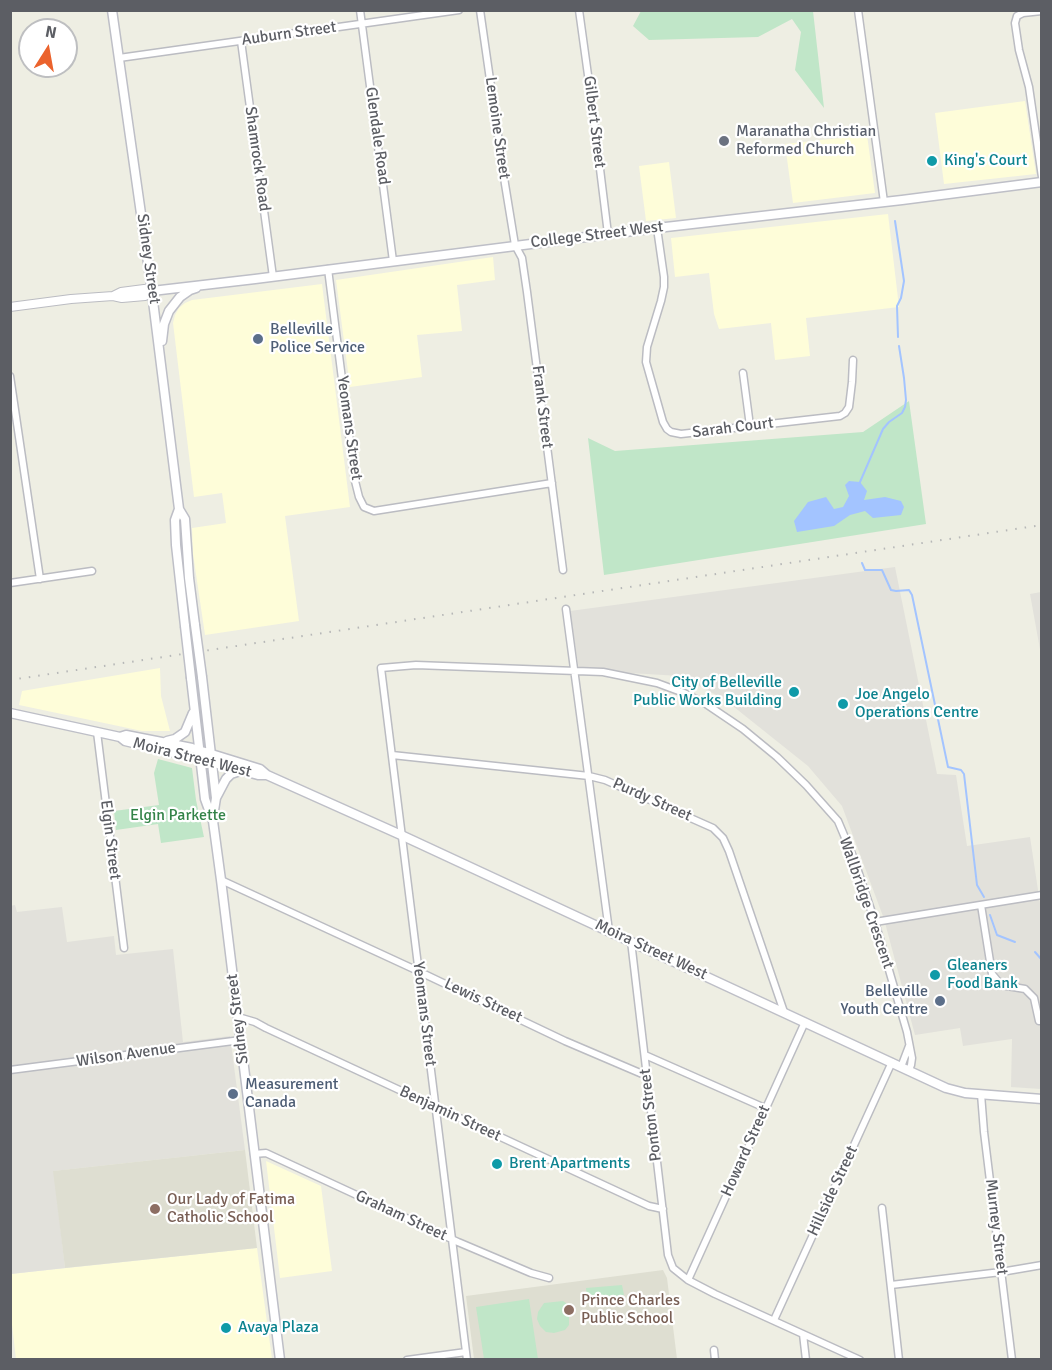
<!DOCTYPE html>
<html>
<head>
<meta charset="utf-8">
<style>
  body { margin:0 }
  #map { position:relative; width:1052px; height:1370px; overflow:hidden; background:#eeeee3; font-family:Signika,sans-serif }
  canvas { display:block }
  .frame { position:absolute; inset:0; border:12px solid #5c5e64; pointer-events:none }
  .north { position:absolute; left:18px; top:18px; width:60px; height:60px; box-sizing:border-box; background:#fff; border:2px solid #bebfc1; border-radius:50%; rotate:11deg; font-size:16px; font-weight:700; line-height:24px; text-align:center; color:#5c5e64 }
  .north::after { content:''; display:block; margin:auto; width:21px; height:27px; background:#eb632d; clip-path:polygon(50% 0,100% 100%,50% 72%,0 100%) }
</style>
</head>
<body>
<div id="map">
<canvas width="1052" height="1370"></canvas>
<div class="frame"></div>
<div class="north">N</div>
</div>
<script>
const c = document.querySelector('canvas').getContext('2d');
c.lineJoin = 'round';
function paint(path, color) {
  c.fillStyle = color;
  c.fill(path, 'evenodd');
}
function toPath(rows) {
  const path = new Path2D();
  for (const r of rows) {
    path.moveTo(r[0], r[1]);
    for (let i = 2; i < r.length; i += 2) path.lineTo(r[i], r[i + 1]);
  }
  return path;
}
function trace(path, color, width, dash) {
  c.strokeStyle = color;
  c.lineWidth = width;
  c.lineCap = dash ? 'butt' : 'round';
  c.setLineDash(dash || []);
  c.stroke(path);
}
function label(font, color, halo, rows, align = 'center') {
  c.font = font + ' Signika,sans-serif';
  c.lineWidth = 4.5;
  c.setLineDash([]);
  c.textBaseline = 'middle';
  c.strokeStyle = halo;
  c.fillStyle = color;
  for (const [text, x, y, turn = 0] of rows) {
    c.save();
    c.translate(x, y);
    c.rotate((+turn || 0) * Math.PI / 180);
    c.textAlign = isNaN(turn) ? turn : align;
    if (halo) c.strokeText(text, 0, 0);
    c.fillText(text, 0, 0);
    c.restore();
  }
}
paint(toPath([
  [1025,101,1036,174,944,184,935,113],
  [867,135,875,193,793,203,785,144],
  [669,162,676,218,646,221,639,166],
  [888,214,899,307,806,318,810,356,775,360,771,323,719,329,714,314,709,273,675,277,671,238],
  [493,257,495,280,457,285,462,331,417,335,422,377,350,387,336,280],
  [322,284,350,507,285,516,299,621,205,635,193,554,192,528,226,523,222,493,194,497,173,323,175,315,179,308,185,303,192,300],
  [160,668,161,696,170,731,142,731,19,705,22,691],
  [266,1161,321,1186,332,1271,280,1278],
  [257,1248,272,1359,16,1359,11,1316,10,1274]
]), '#fefdd9');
paint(toPath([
  [895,567,937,774,956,775,967,846,1030,837,1041,910,1041,1089,1011,1087,1012,1039,963,1046,960,1028,915,1035,884,919,842,806,808,766,724,699,680,676,579,670,570,611],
  [1041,592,1042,592,1041,655,1030,594],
  [15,905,17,912,62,907,67,942,114,936,116,955,173,949,183,1042,230,1036,245,1150,54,1171,65,1268,11,1274,10,906]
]), '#e2e1db');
paint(toPath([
  [245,1150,257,1248,65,1268,53,1171],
  [663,1270,667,1278,677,1359,474,1359,466,1296]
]), '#deded1');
paint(toPath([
  [641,11,813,11,824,108,795,70,801,32,792,19,758,37,649,40,633,26],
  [909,401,926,524,604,575,588,438,615,451,863,432],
  [158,759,192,768,196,800,204,837,161,843,158,824,116,830,114,811,159,805,154,773],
  [622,1285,624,1295,587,1299,586,1288],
  [529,1299,538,1359,484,1359,476,1307],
  [563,1301,569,1305,569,1325,565,1330,554,1333,546,1332,540,1326,537,1319,538,1312,544,1303]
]), '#c0e6c8');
paint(toPath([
  [849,481,860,482,867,491,864,500,885,497,901,501,904,507,901,515,873,518,865,511,850,515,834,526,797,532,794,521,808,502,826,497,834,509,843,507,849,496,845,485]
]), '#a3c4ff');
trace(toPath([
  [895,221,904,281,901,298,897,306,898,337],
  [860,482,883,429,889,422,902,413,905,407,906,400,904,378,899,346],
  [862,563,865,570,882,570,891,590,896,591,909,590,912,595,948,767,961,770,964,774,977,885,984,897],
  [990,915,997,935,1015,942],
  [1035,952,1042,960]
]), '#a3c4ff', 2);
const minor = toPath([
  [360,10,393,261],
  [480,10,505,184,515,245,522,258,527,292,563,570],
  [579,10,592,104,608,234],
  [858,10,884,202],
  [1042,11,1023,13,1017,16,1015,23,1019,50,1029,87,1042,177],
  [241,41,273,277],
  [119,58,459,10],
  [657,228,664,277,664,287,661,301,647,347,646,362,663,422,667,429,671,432,681,434,840,416,845,413,849,407,852,382,853,360],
  [328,269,355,481,359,497,364,507,374,511,552,483],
  [743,373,750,426],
  [10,376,40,579],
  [10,583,92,571],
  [566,609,609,931],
  [97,732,124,948],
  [392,755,589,776,605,780,713,828,723,838,729,851,784,1012],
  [221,880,418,971,565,1041,647,1076],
  [981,905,992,974,1001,985,1025,989,1034,998,1039,1021],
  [875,922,1042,895],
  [631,941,668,1255,673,1268,688,1280,715,1294,860,1360],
  [238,1017,255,1022,266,1028,649,1206,663,1209],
  [645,1055,765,1108],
  [901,1067,909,1046],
  [10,1070,241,1040],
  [981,1094,984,1132,1012,1360],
  [254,1154,266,1153,458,1242,531,1273,549,1278],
  [882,1208,899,1360],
  [688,1280,805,1022],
  [891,1285,1001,1272,1042,1265],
  [774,1320,892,1062],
  [803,1334,806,1360],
  [714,1350,715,1360],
  [407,1360,466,1352],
  [467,1360,381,668,416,665,603,672,657,683,684,693,706,704,743,729,777,757,806,785,838,821,854,859,875,922,907,1032,912,1058,911,1065,909,1070]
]);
const tertiary = toPath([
  [113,296,122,298,145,296,152,291],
  [10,307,71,299,113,296,121,292,144,289,152,291]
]);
const secondary = toPath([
  [112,10,150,277,179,509,185,519,189,578,195,625],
  [152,291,255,279,657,228,902,200,1042,182],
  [162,341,164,324,169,311,180,297,190,290,196,288],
  [179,509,175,520,176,545,185,626],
  [202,677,216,798,213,817],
  [191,678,205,799,213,821,221,880,280,1360],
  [10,713,120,737,125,741,192,757,258,775,267,775],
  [120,737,126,735,192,748,260,769,267,775,401,835,946,1088,965,1093,1042,1099],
  [167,741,175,739,185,732,193,713],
  [216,798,226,779,231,774,240,771]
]);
trace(minor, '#bbbcc2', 9);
trace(tertiary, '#bbbcc2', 10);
trace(secondary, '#bebfc7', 11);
trace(minor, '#fff', 6);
trace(tertiary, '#fff', 8);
trace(secondary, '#fff', 8);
trace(toPath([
  [10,680,1042,525]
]), '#b6b7b7', 2, [1.5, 8]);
const secondaryBridge = toPath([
  [195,625,202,677],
  [185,626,191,678]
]);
trace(secondaryBridge, '#bebfc7', 11, []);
trace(secondaryBridge, '#fff', 8);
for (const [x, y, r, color] of [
  [724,141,6,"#6b7280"],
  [932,161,6,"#0f9aa8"],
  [258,339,6,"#5c6f8a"],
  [794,692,6,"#0f9aa8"],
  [843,704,6,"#0f9aa8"],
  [935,975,6,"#0f9aa8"],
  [940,1001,6,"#5c6f8a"],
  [233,1094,6,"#5c6f8a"],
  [497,1164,6,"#0f9aa8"],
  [155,1209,6,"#8d6e63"],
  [569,1310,6,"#8d6e63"],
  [226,1328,6,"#0f9aa8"]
]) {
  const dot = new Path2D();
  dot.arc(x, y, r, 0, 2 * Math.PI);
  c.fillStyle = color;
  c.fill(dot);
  trace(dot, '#fff', 2);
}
label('16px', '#5c5e64', '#fff', [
  ["Auburn Street",289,34,-8],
  ["Gilbert Street",594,122,83],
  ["Lemoine Street",497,128,82],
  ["Glendale Road",377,136,82],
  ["Shamrock Road",257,159,82],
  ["College Street West",597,235,-7],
  ["Sidney Street",148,259,82],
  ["Frank Street",542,407,83],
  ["Yeomans Street",349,428,82],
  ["Sarah Court",733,428,-7],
  ["Moira Street West",192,758,14],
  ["Purdy Street",652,800,24],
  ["Elgin Street",110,840,83],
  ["Wallbridge Crescent",866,903,71],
  ["Moira Street West",651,950,25],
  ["Lewis Street",483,1001,25],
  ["Yeomans Street",424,1014,83],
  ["Sidney Street",238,1019,-97],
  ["Wilson Avenue",126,1055,-8],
  ["Benjamin Street",450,1114,25],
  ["Ponton Street",651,1115,-97],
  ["Howard Street",746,1151,-66],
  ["Hillside Street",833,1191,-65],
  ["Graham Street",401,1216,25],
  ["Murney Street",996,1227,83]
]);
label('16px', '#5b616d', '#fff', [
  ["Maranatha Christian",736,132],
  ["Reformed Church",736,150]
], 'left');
label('16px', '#0d838f', '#fff', [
  ["King's Court",944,161],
  ["City of Belleville",782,683,"right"],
  ["Public Works Building",782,701,"right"],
  ["Joe Angelo",855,695],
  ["Operations Centre",855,713],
  ["Gleaners",947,966],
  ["Food Bank",947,984],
  ["Brent Apartments",509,1164],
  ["Avaya Plaza",238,1328]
], 'left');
label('16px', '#4e5e75', '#fff', [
  ["Belleville",270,330],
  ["Police Service",270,348],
  ["Belleville",928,992,"right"],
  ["Youth Centre",928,1010,"right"],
  ["Measurement",245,1085],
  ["Canada",245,1103]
], 'left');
label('16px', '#338348', '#fff', [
  ["Elgin Parkette",178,816]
]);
label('16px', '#785e54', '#fff', [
  ["Our Lady of Fatima",167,1200],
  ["Catholic School",167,1218],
  ["Prince Charles",581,1301],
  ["Public School",581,1319]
], 'left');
</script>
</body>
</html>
